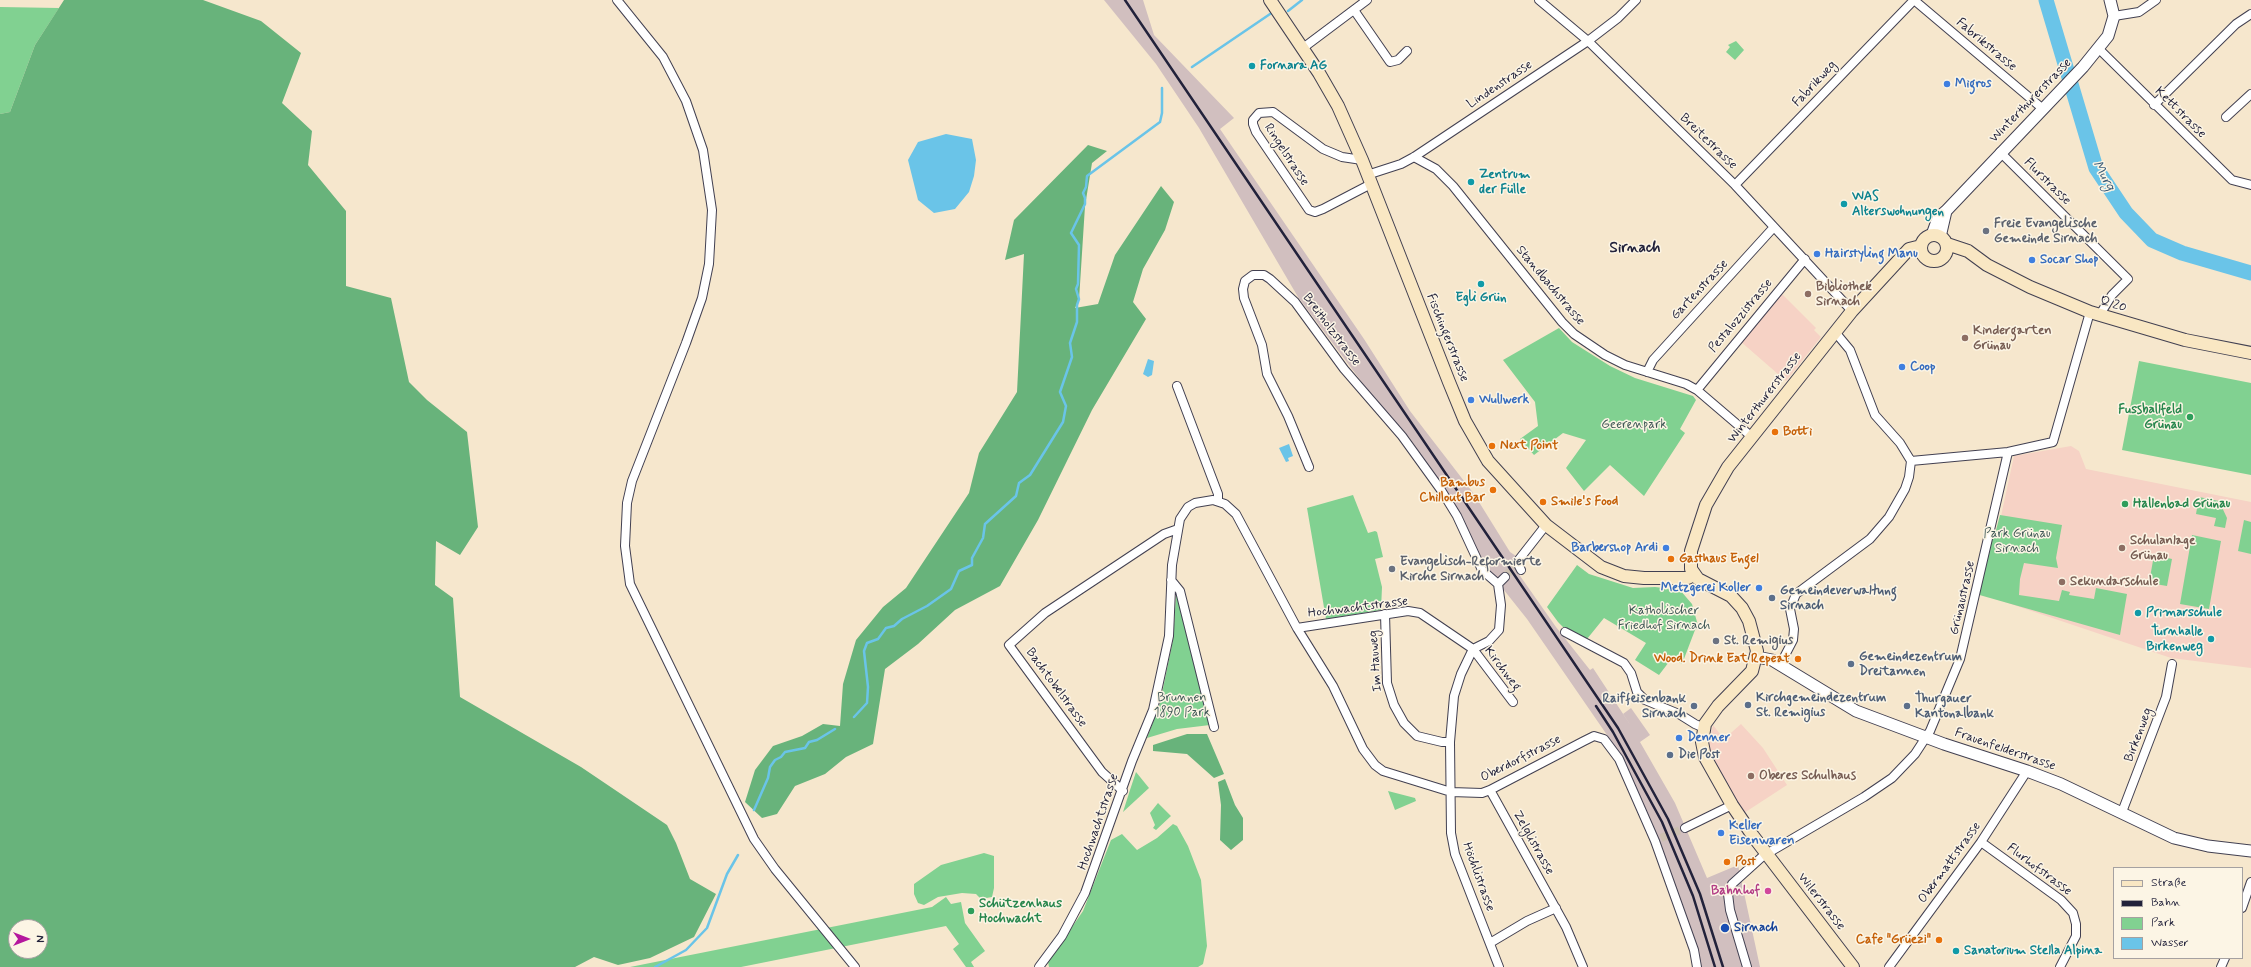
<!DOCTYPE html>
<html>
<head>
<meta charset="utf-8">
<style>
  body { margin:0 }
  #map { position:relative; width:2251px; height:967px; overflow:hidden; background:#f6e7cd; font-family:Mynerve,sans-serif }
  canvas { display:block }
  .legend { position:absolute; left:2113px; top:867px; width:130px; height:92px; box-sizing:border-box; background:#fcf5e5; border:1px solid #a5a1a1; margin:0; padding:5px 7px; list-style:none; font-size:12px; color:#22223b }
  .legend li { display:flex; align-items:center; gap:8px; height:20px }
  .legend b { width:20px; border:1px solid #a5a1a1 }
  .north { position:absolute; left:8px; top:919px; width:40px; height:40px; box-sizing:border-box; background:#fcf5e5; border:1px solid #a5a1a1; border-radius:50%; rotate:90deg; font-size:11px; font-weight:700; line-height:16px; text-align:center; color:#22223b }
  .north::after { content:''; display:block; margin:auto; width:14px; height:18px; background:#b5179e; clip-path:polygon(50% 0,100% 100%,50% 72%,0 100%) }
</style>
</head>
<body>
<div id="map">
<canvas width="2251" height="967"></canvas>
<ul class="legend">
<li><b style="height:5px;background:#f9e7c3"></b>Straße</li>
<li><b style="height:5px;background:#22223b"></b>Bahn</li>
<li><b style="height:11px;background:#81d191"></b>Park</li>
<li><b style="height:11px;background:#6ac4e8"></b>Wasser</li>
</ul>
<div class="north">N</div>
</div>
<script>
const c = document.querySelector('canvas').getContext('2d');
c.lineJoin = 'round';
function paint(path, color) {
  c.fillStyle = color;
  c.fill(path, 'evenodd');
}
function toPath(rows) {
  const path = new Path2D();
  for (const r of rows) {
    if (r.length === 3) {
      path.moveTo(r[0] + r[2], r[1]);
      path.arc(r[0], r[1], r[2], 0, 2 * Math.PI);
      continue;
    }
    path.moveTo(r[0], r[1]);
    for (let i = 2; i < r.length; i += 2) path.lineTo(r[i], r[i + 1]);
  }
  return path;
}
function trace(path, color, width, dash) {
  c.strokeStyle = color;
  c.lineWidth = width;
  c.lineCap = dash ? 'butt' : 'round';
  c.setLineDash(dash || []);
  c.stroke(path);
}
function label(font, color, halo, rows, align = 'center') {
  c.font = font + ' Mynerve,sans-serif';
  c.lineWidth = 3;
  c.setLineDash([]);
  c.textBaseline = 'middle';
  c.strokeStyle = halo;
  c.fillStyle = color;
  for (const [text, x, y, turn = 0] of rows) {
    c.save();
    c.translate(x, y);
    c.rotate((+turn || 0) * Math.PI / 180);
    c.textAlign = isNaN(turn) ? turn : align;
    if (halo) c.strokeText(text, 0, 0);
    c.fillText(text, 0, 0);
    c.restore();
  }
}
paint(toPath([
  [1782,294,1816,328,1814,330,1821,337,1786,381,1740,341],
  [2071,446,2079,451,2086,469,2251,502,2251,668,2171,658,1984,595,2014,456],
  [1741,724,1763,748,1787,785,1744,813,1713,759,1709,743,1713,725,1724,739]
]), '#f6d2c5');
paint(toPath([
  [1104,0,1143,0,1154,35,1234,118,1220,129,1364,339,1410,411,1474,494,1510,552,1516,556,1511,563,1556,627,1590,670,1593,668,1631,726,1623,714,1631,708,1650,735,1640,742,1675,803,1707,878,1738,865,1760,967,1701,967,1696,943,1663,853,1616,748,1527,619,1488,570,1454,503,1409,437,1373,397,1298,297,1199,128,1156,64]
]), '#d1bfbf');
paint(toPath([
  [0,7,59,8,35,45,10,112,0,114],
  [1736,41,1744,50,1735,60,1726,52,1730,47,1728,45],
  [1559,328,1572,342,1610,366,1635,378,1693,396,1696,400,1680,429,1685,433,1644,496,1610,465,1584,491,1566,468,1586,440,1563,433,1534,455,1520,439,1538,426,1535,402,1503,360],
  [2139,361,2251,383,2251,475,2122,450],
  [1353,495,1368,533,1375,531,1377,532,1383,557,1375,559,1382,587,1381,610,1326,619,1307,508],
  [2199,497,2219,501,2227,518,2225,528,2214,526,2216,518,2196,514],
  [2000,515,2062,525,2056,558,2058,568,2024,563,2020,579,2019,595,2059,601,2062,590,2070,592,2069,595,2094,599,2096,588,2127,594,2120,635,1976,594,1990,533,1995,534],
  [2244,520,2251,522,2251,554,2238,551],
  [2192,535,2221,541,2209,609,2180,604],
  [2154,555,2172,559,2167,586,2149,583],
  [1577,565,1589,574,1633,588,1655,587,1680,590,1692,604,1699,629,1695,630,1682,664,1672,658,1659,675,1635,660,1646,643,1604,618,1587,639,1567,631,1558,622,1547,607],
  [1176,596,1179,596,1210,725,1177,729,1147,738,1160,703,1173,640],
  [1136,772,1149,788,1123,812,1130,790],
  [1388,791,1415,798,1416,801,1395,810],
  [1158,803,1171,816,1156,830,1153,828,1155,825,1150,813],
  [1173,824,1177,826,1188,846,1201,880,1207,946,1203,964,1198,967,1049,967,1048,962,1083,911,1111,840,1122,834,1137,850,1157,838],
  [984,853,994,856,994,888,992,897,981,899,976,894,962,893,938,897,924,905,918,903,914,894,914,884,941,865],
  [946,897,951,904,961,902,965,923,985,951,971,962,974,967,966,967,953,949,959,944,946,926,741,967,630,967,932,907]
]), '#81d191');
paint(toPath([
  [64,0,203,0,261,21,301,53,282,103,312,131,308,165,346,211,346,286,391,298,409,382,427,400,467,432,478,527,460,555,436,541,435,585,453,598,460,697,581,767,667,825,676,843,690,879,716,894,694,937,650,958,618,965,594,957,575,967,0,967,0,114,10,112,35,45],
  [16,927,40,927,40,951,16,951],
  [1088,145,1107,151,1092,163,1085,206,1079,300,1075,308,1098,304,1115,255,1161,186,1174,202,1165,230,1143,269,1133,302,1146,319,1092,410,1038,520,1000,586,955,610,918,644,885,669,873,744,846,757,825,774,795,786,777,814,762,818,745,802,755,770,773,746,802,736,823,724,840,726,843,684,856,640,883,607,906,588,969,493,979,453,1017,392,1024,254,1005,260,1014,220],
  [1187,734,1207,734,1224,774,1214,778,1187,754,1153,751,1153,745],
  [1225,779,1235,805,1243,818,1243,840,1231,850,1220,840,1221,805,1218,782]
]), '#68b37b');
paint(toPath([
  [946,134,972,139,976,160,974,176,969,192,955,209,934,213,918,200,908,160,918,142],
  [1148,359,1154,361,1152,375,1148,377,1143,374],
  [1289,444,1293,456,1288,458,1289,461,1286,462,1279,448]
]), '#6ac4e8');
trace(toPath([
  [1288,11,1302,0],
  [1192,67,1273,12],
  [854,717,867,703,868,687,864,651,867,643,878,639,886,628,894,626,902,619,927,606,951,589,959,571,972,565,972,558,983,538,985,524,1016,496,1019,483,1030,475,1063,422,1066,406,1060,392,1072,357,1070,343,1077,322,1077,305,1079,299,1076,289,1078,284,1079,245,1071,233,1085,204,1085,198,1083,193,1086,187,1087,176,1160,122,1162,113,1162,88],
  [754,810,768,778,770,767,775,760,781,757,785,752,805,748,809,742,817,740,835,729],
  [655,967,686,950,707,928,727,874,738,855]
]), '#6ac4e8', 2.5);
trace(toPath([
  [2046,0,2096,168,2126,213,2152,240,2182,253,2251,273]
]), '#6ac4e8', 15);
trace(toPath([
  [1505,577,1517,562],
  [1661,838,1685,828]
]), '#ccc0b0', 8, [8, 4]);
const minor = toPath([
  [617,0,663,57,686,101,703,150,712,210,709,264,702,298,686,343,632,481,627,503,625,546,630,584,754,839,775,869,855,967],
  [1539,0,1588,41,1735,185,1852,311],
  [1914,0,2043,109],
  [1354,10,1390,62,1398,60,1407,51],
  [2114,16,2139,12,2156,0],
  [1303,48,1367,0],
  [2098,48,2232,180,2251,185],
  [2154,105,2236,24,2251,14],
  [2226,117,2251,94],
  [2000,152,2128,279,2112,295,2099,316],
  [1414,157,1436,169,1453,186,1562,322,1574,334,1605,355,1625,365,1686,384,1697,390,1752,437],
  [1362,160,1342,157,1323,149,1273,112,1259,113,1253,120,1253,124,1256,132,1309,210,1315,212,1323,209,1371,184],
  [1367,175,1401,164,1414,157,1588,41,1618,18,1636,0],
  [1735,185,1914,0],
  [1647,372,1653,360,1774,227],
  [1177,386,1218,494,1218,501],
  [1697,390,1805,259],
  [1911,461,2008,452,2053,442,2090,312],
  [1309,467,1288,416,1267,374,1262,345,1244,298,1243,289,1245,281,1253,275,1264,275,1270,279,1295,302,1344,369,1402,436,1441,490,1457,516,1482,570,1498,584],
  [1521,570,1517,562,1546,525],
  [1171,580,1180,591,1214,727],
  [1385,614,1387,683,1394,705,1404,723,1417,736,1442,742,1450,742],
  [1297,628,1408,611,1420,613,1473,649,1489,641,1499,630,1501,605,1498,584,1505,577],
  [1565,632,1624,663,1631,673,1637,692,1645,700,1679,714,1695,724,1704,728],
  [1473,649,1461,674,1454,696,1450,742,1451,833,1455,854,1499,967],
  [1473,649,1513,702],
  [1780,665,1793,640,1794,629,1790,609,1796,594,1870,539,1889,517,1905,489,1909,477,1911,461,1900,443,1875,415,1850,350,1835,332],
  [1490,790,1566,927,1583,967],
  [1123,791,1102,772,1009,645,1045,613,1164,534,1178,529],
  [2122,812,2166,697,2172,664],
  [1685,828,1732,805],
  [1981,842,2061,900,2073,913,2076,924,2076,936,2060,967],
  [2242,908,2251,882],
  [1490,943,1527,921,1556,908],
  [1039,967,1062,936,1085,893,1132,761,1153,710,1169,636,1172,565,1180,519,1188,507,1195,503,1213,500,1225,504,1236,514,1297,628,1333,686,1363,749,1375,765,1383,771,1451,792,1482,793,1490,790,1584,741,1594,736,1604,739,1619,759,1655,841,1694,950,1697,967],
  [1747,967,1730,910,1728,894,1732,884,1763,856,1864,797,1892,778,1915,754,1930,731,1960,659,2008,452],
  [1889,967,1981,842,2027,771],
  [2221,967,2225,958]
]);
const tertiary = toPath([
  [1932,235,1938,218,1946,211,2083,67,2108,36,2114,16,2110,0],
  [1940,237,1946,211],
  [1757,657,1772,660,1856,711,1944,744,2027,771,2061,784,2174,838,2208,846,2251,851]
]);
const secondary = toPath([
  [1270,0,1319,73,1338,106,1362,160,1449,382,1465,421,1488,461,1546,525,1601,567,1624,576,1644,578,1688,578,1694,575],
  [1934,248,13],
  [1947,244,1968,251,1987,265,2030,287,2090,312,2185,340,2251,353],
  [1853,967,1753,836,1732,805,1705,757,1702,742,1705,724,1718,706,1752,671,1757,651,1749,621,1742,608,1731,596,1698,579,1691,569,1691,551,1706,505,1728,467,1852,311,1909,249,1921,246]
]);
trace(minor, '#424051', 10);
trace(tertiary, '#424051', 13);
trace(secondary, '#424051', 14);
trace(minor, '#fff', 8);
trace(tertiary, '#fff', 11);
trace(secondary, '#f9e7c3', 12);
trace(toPath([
  [1125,0,1618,728,1668,819,1700,894,1723,967],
  [1596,706,1613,732,1662,822,1693,896,1715,967]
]), '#22223b', 2.5);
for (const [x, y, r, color] of [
  [1252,66,4,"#0f9aa8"],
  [1947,84,4,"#3f7fe0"],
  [1471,182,4,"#0f9aa8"],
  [1844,204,4,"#0f9aa8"],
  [1986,231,4,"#6b7280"],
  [1817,254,4,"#3f7fe0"],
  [2032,260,4,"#3f7fe0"],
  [1481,284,4,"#0f9aa8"],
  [1808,294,4,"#8d6e63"],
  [1965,338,4,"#8d6e63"],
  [1902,367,4,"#3f7fe0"],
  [1471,400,4,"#3f7fe0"],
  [2190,417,4,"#2e9e5b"],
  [1775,432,4,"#e8710a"],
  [1492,446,4,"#e8710a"],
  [1493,490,4,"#e8710a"],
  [1543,502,4,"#e8710a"],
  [2125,504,4,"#2e9e5b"],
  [1666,548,4,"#3f7fe0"],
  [2122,548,4,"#8d6e63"],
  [1671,559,4,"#e8710a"],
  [1392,569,4,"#6b7280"],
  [2062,582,4,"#8d6e63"],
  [1759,588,4,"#3f7fe0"],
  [1772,598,4,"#5c6f8a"],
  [2138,613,4,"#0f9aa8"],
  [2211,639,4,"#0f9aa8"],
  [1716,641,4,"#6b7280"],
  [1798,659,4,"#e8710a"],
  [1851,664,4,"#5c6f8a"],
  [1748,705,4,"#5c6f8a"],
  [1694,706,4,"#5c6f8a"],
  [1907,706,4,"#5c6f8a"],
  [1679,738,4,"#3f7fe0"],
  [1670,755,4,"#5c6f8a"],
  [1751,776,4,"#8d6e63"],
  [1721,833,4,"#3f7fe0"],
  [1727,862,4,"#e8710a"],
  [1768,891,4,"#d1479c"],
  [971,911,4,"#2e9e5b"],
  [1725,928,5,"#1a4fb4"],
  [1939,940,4,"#e8710a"],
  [1956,951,4,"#0f9aa8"]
]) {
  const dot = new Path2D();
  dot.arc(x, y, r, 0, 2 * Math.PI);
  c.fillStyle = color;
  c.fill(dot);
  trace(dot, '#fcf5e5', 1.5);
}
label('13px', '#22223b', '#fcf5e5', [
  ["Fabrikstrasse",1986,45,40],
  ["Fabrikweg",1815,84,-47],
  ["Lindenstrasse",1500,85,-34],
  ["Winterthurerstrasse",2031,101,-46],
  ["Kettstrasse",2180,113,45],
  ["Breitestrasse",1708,142,44],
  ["Ringelstrasse",1286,155,57],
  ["Flurstrasse",2047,182,45],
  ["Standbachstrasse",1550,286,50],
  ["Gartenstrasse",1700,290,-47],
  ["Q 20",2113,305,18],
  ["Pestalozzistrasse",1741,316,-50],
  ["Breitholzstrasse",1331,330,53],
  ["Fischingerstrasse",1447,338,68],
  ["Winterthurerstrasse",1765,398,-52],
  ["Grünaustrasse",1963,598,-77],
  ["Hochwachtstrasse",1358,608,-7],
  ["Im Hauweg",1376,661,-94],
  ["Kirchweg",1502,669,53],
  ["Bachtobelstrasse",1056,688,54],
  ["Birkenweg",2139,735,-69],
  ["Frauenfelderstrasse",2005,750,19],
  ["Oberdorfstrasse",1521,759,-27],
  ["Hochwachtstrasse",1099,822,-71],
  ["Zelglistrasse",1533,843,61],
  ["Obermattstrasse",1950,863,-54],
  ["Flurhofstrasse",2039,870,37],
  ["Höchlistrasse",1478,877,70],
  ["Wilerstrasse",1821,902,52]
]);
label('bold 13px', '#0d838f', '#fcf5e5', [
  ["Fornara AG",1260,66],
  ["Zentrum",1479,175],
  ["der Fülle",1479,190],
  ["WAS",1852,197],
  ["Alterswohnungen",1852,212],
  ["Egli Grün",1481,298,"center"],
  ["Primarschule",2146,613],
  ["Turnhalle",2203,632,"right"],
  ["Birkenweg",2203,647,"right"],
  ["Sanatorium Stella Alpina",1964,951]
], 'left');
label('bold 13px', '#366cbe', '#fcf5e5', [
  ["Migros",1955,84],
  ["Hairstyling Manu",1825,254],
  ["Socar Shop",2040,260],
  ["Coop",1910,367],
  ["Wullwerk",1479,400],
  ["Barbershop Ardi",1658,548,"right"],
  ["Metzgerei Koller",1751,588,"right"],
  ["Denner",1687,738],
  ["Keller",1729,826],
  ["Eisenwaren",1729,841]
], 'left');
label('bold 13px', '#5b616d', '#fcf5e5', [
  ["Freie Evangelische",1994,224],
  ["Gemeinde Sirnach",1994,239],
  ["Evangelisch-Reformierte",1400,562],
  ["Kirche Sirnach",1400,577],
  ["St. Remigius",1724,641]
], 'left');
label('bold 13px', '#785e54', '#fcf5e5', [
  ["Bibliothek",1816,287],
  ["Sirnach",1816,302],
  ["Kindergarten",1973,331],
  ["Grünau",1973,346],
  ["Schulanlage",2130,541],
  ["Grünau",2130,556],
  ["Sekundarschule",2070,582],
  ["Oberes Schulhaus",1759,776]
], 'left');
label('bold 13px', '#27864d', '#fcf5e5', [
  ["Fussballfeld",2182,410,"right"],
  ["Grünau",2182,425,"right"],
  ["Hallenbad Grünau",2133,504],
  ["Schützenhaus",979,904],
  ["Hochwacht",979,919]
], 'left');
label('13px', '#3e5755', '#fcf5e5', [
  ["Geerenpark",1634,425],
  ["Park Grünau",2017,534],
  ["Sirnach",2017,549],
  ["Katholischer",1664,611],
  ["Friedhof Sirnach",1664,626],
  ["Brunnen",1182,698],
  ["1890 Park",1182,713]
]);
label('bold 13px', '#c56008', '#fcf5e5', [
  ["Botti",1783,432],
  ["Next Point",1500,446],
  ["Bambus",1485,483,"right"],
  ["Chillout Bar",1485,498,"right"],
  ["Smile's Food",1551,502],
  ["Gasthaus Engel",1679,559],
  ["Wood. Drink Eat Repeat",1790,659,"right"],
  ["Post",1735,862],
  ["Cafe \"Grüezi\"",1931,940,"right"]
], 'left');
label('bold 13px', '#4e5e75', '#fcf5e5', [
  ["Gemeindeverwaltung",1780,591],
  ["Sirnach",1780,606],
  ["Gemeindezentrum",1859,657],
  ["Dreitannen",1859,672],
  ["Kirchgemeindezentrum",1756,698],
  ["St. Remigius",1756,713],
  ["Raiffeisenbank",1686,699,"right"],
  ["Sirnach",1686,714,"right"],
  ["Thurgauer",1915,699],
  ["Kantonalbank",1915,714],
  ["Die Post",1678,755]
], 'left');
label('bold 13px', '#b23c85', '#fcf5e5', [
  ["Bahnhof",1760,891]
], 'right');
label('bold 13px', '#164399', '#fcf5e5', [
  ["Sirnach",1734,928]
], 'left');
label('italic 14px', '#3b5b78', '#fcf5e5', [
  ["Murg",2103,176,61]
]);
label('bold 15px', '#22223b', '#fcf5e5', [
  ["Sirnach",1635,249]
]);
</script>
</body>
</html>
